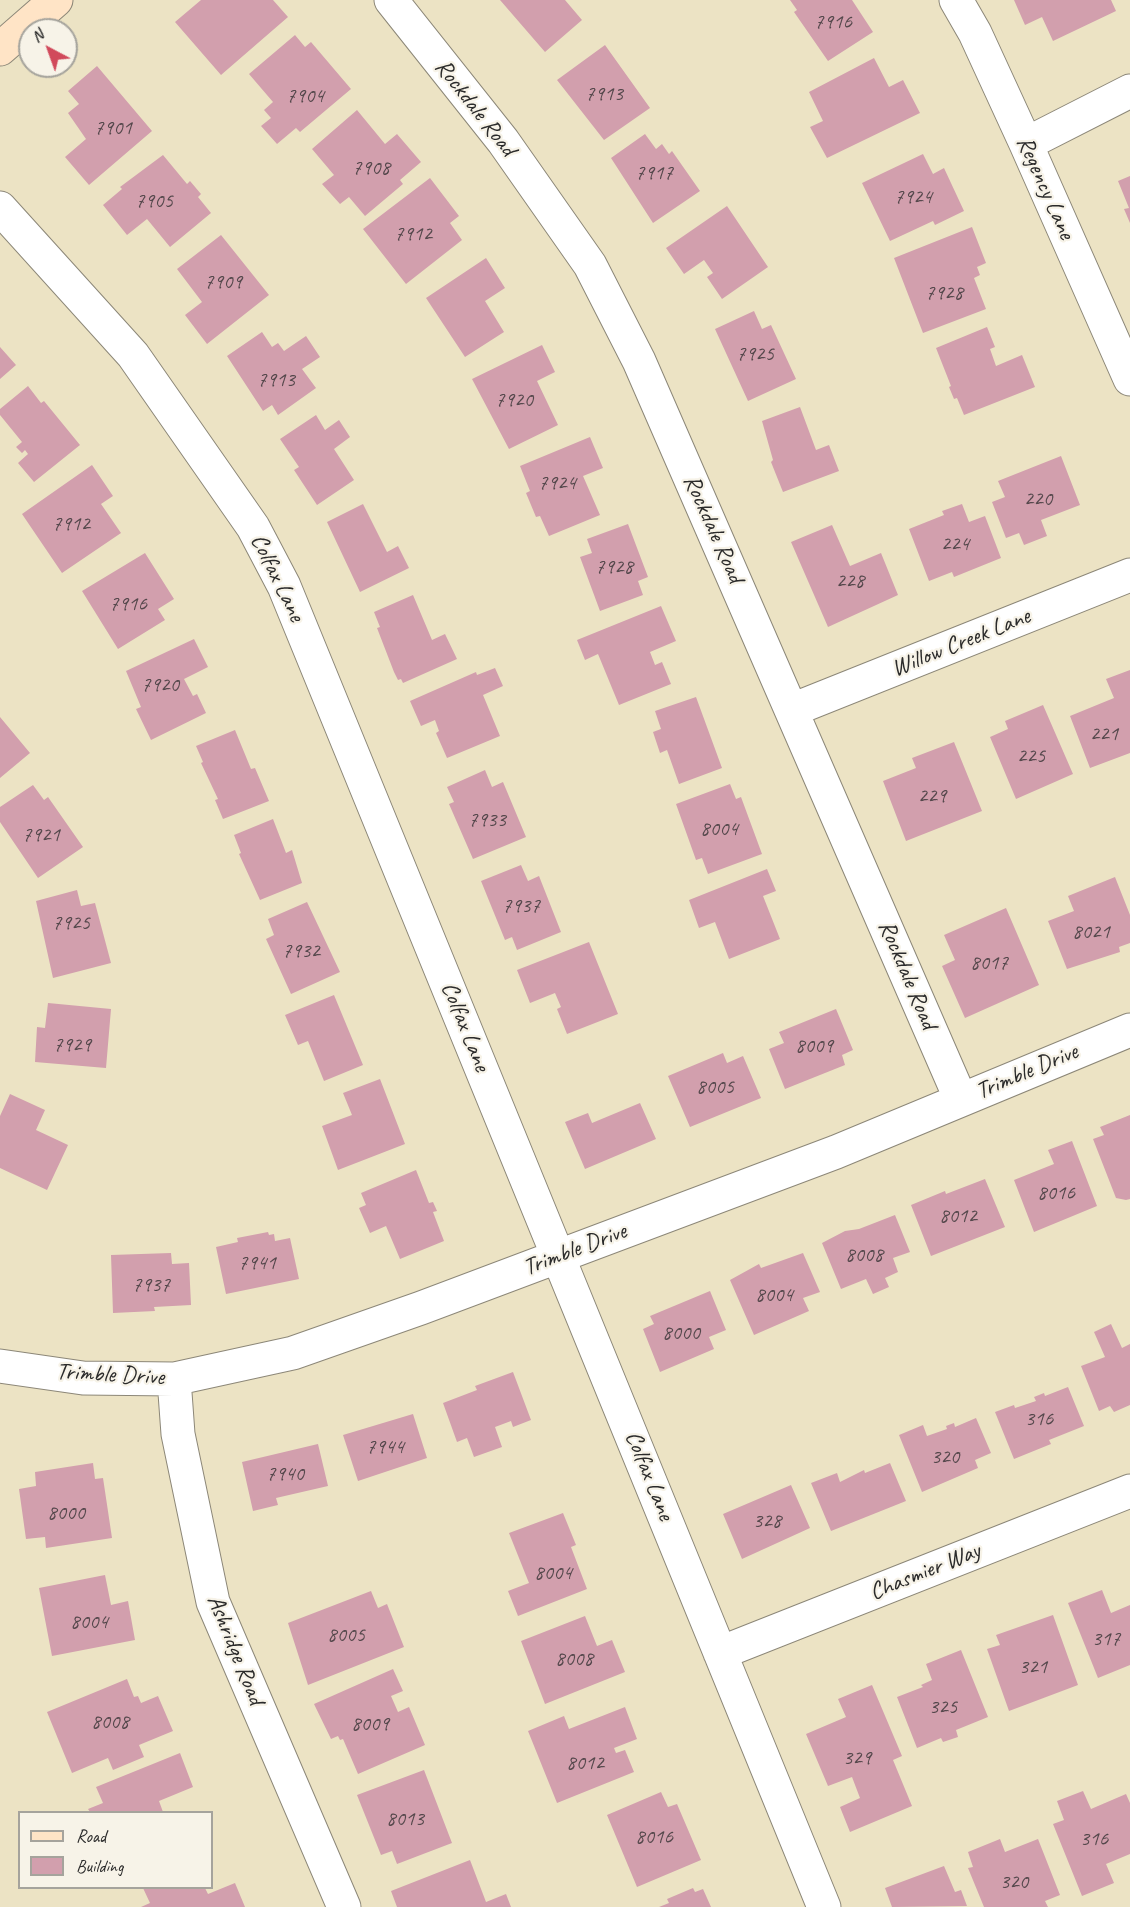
<!DOCTYPE html>
<html>
<head>
<meta charset="utf-8">
<style>
  body { margin:0 }
  #map { position:relative; width:1130px; height:1907px; overflow:hidden; background:#ece3c4; font-family:Caveat,sans-serif }
  canvas { display:block }
  .legend { position:absolute; left:18px; top:1811px; width:195px; height:78px; box-sizing:border-box; background:#f7f3e8; border:2px solid #a5a39c; margin:0; padding:8px 10px; list-style:none; font-size:18px; color:#2b2b2b }
  .legend li { display:flex; align-items:center; gap:12px; height:30px }
  .legend b { width:30px; border:2px solid #a5a39c }
  .north { position:absolute; left:18px; top:18px; width:60px; height:60px; box-sizing:border-box; background:#f7f3e8; border:2px solid #a5a39c; border-radius:50%; rotate:319deg; font-size:16px; font-weight:700; line-height:24px; text-align:center; color:#2b2b2b }
  .north::after { content:''; display:block; margin:auto; width:21px; height:27px; background:#d1495b; clip-path:polygon(50% 0,100% 100%,50% 72%,0 100%) }
</style>
</head>
<body>
<div id="map">
<canvas width="1130" height="1907"></canvas>
<ul class="legend">
<li><b style="height:8px;background:#ffe4c6"></b>Road</li>
<li><b style="height:16px;background:#d29fad"></b>Building</li>
</ul>
<div class="north">N</div>
</div>
<script>
const c = document.querySelector('canvas').getContext('2d');
c.lineJoin = 'round';
function paint(path, color) {
  c.fillStyle = color;
  c.fill(path, 'evenodd');
}
function toPath(rows) {
  const path = new Path2D();
  for (const r of rows) {
    path.moveTo(r[0], r[1]);
    for (let i = 2; i < r.length; i += 2) path.lineTo(r[i], r[i + 1]);
  }
  return path;
}
function trace(path, color, width, dash) {
  c.strokeStyle = color;
  c.lineWidth = width;
  c.lineCap = dash ? 'butt' : 'round';
  c.setLineDash(dash || []);
  c.stroke(path);
}
function label(font, color, halo, rows, align = 'center') {
  c.font = font + ' Caveat,sans-serif';
  c.lineWidth = 4.5;
  c.setLineDash([]);
  c.textBaseline = 'middle';
  c.strokeStyle = halo;
  c.fillStyle = color;
  for (const [text, x, y, turn = 0] of rows) {
    c.save();
    c.translate(x, y);
    c.rotate((+turn || 0) * Math.PI / 180);
    c.textAlign = isNaN(turn) ? turn : align;
    if (halo) c.strokeText(text, 0, 0);
    c.fillText(text, 0, 0);
    c.restore();
  }
}
paint(toPath([
  [201,0,273,0,288,17,221,75,175,22],
  [500,0,565,0,582,20,545,52],
  [790,0,852,0,873,32,828,61,794,12,797,10],
  [1014,0,1111,0,1116,11,1053,41,1042,17,1025,25],
  [295,35,305,47,311,42,351,89,300,132,296,128,277,144,261,126,271,118,264,110,273,102,249,74],
  [605,45,650,108,604,140,557,80],
  [874,58,889,87,903,80,920,113,827,158,810,127,823,121,809,92],
  [97,66,152,131,89,185,65,157,86,139,68,113,79,104,68,91],
  [357,110,385,144,397,134,421,162,400,180,403,184,365,216,349,197,340,204,322,184,334,175,312,149],
  [645,134,656,149,662,144,669,154,672,151,700,191,653,223,611,158],
  [923,154,933,174,944,168,964,211,935,225,933,221,890,241,862,183],
  [163,155,187,184,190,181,201,194,198,197,211,213,170,247,147,219,127,235,103,205,122,189,120,187],
  [1130,176,1130,223,1124,209,1129,208,1118,181],
  [430,178,459,216,450,223,462,240,406,284,363,229],
  [727,206,768,267,722,299,707,277,713,273,704,260,684,274,666,248],
  [972,227,986,263,977,267,980,275,974,278,986,309,923,333,894,258],
  [221,235,269,295,207,344,185,315,202,302,177,269],
  [486,258,505,288,485,301,504,332,465,357,426,298],
  [754,311,762,329,771,325,796,379,748,401,715,329],
  [987,327,995,347,990,349,996,366,1022,355,1035,387,964,415,957,398,954,399,949,387,951,386,936,348],
  [262,332,272,347,278,343,284,351,306,336,320,357,302,369,316,388,278,415,272,405,263,411,227,356],
  [542,345,555,372,537,381,558,425,509,449,472,379],
  [0,347,16,365,0,379],
  [28,386,41,403,44,401,80,445,34,482,18,463,28,454,25,450,22,453,16,447,22,442,0,415,0,409],
  [800,407,816,450,829,445,839,471,783,492,771,462,773,460,762,421],
  [316,415,325,430,339,420,350,437,334,449,354,480,317,505,294,470,299,467,280,439],
  [590,437,603,468,583,476,600,515,549,536,540,516,536,517,526,493,530,491,520,466],
  [1061,456,1080,505,1041,520,1047,536,1024,545,1019,533,1006,538,992,502,1005,497,998,481],
  [92,465,113,496,101,504,121,533,62,573,22,514],
  [363,504,387,552,398,546,409,568,360,592,327,522],
  [962,504,969,522,985,516,1001,558,954,577,952,572,929,581,909,529,944,515,942,511],
  [628,524,648,577,638,581,643,595,600,611,580,557,592,553,587,539],
  [832,525,850,566,881,553,898,595,828,627,791,542],
  [145,553,174,599,158,609,165,620,118,649,82,591],
  [413,595,432,640,445,634,457,659,403,683,401,679,398,680,394,672,377,628,380,627,374,612],
  [661,606,676,641,650,652,655,665,662,662,671,684,619,705,598,654,585,660,577,640],
  [194,639,208,667,184,679,193,696,197,694,206,713,151,740,136,709,141,707,126,671],
  [495,668,503,686,483,695,500,736,447,758,436,733,439,731,435,720,421,726,410,701,476,672,477,675],
  [1130,670,1130,753,1090,768,1070,716,1114,698,1106,679],
  [696,697,722,768,679,784,667,750,660,753,653,732,661,729,655,711],
  [1043,705,1073,774,1016,799,990,737,1008,729,1005,721],
  [0,717,30,753,0,778],
  [235,730,251,769,255,768,269,801,223,819,215,800,218,799,201,763,203,762,196,746],
  [954,742,982,811,906,841,883,781,916,768,912,758],
  [485,770,492,787,503,782,526,837,473,859,449,804,454,802,447,787],
  [730,784,736,799,741,797,762,854,708,874,702,858,696,860,676,804],
  [33,785,44,800,48,797,83,847,38,878,0,822,0,807],
  [273,819,286,853,292,850,302,883,260,900,239,854,241,853,234,835],
  [521,865,528,881,539,876,561,932,517,950,512,937,505,940,481,881],
  [767,869,776,891,763,896,780,939,729,959,715,922,699,928,689,900],
  [1115,877,1130,915,1130,943,1119,947,1120,952,1067,969,1048,921,1074,911,1068,896],
  [77,890,81,906,95,903,111,963,53,978,36,901],
  [307,902,340,972,291,994,266,939,274,935,268,919],
  [1006,908,1039,985,965,1018,942,966,955,960,944,935],
  [589,942,618,1014,567,1034,557,1009,561,1007,555,993,530,1003,517,970],
  [334,995,363,1065,324,1081,308,1041,298,1045,285,1015],
  [48,1003,111,1009,106,1068,35,1062,37,1027,45,1028],
  [836,1009,853,1050,842,1055,845,1065,785,1089,769,1049,784,1043,779,1032],
  [723,1053,727,1063,743,1056,761,1098,690,1127,668,1076],
  [380,1079,405,1144,338,1170,322,1126,352,1115,343,1093],
  [10,1094,45,1110,36,1130,68,1145,47,1190,0,1168,0,1116],
  [640,1103,656,1139,585,1169,565,1122,588,1113,592,1123],
  [1130,1115,1130,1199,1126,1200,1116,1198,1093,1139,1104,1135,1100,1127],
  [1072,1141,1097,1206,1034,1232,1014,1180,1054,1164,1048,1150],
  [416,1170,429,1203,433,1202,437,1211,433,1212,444,1241,400,1259,386,1226,370,1233,359,1208,366,1205,361,1193],
  [985,1179,1005,1227,931,1256,911,1205,945,1191,946,1194],
  [895,1215,910,1252,893,1258,898,1272,885,1278,889,1287,873,1294,866,1279,841,1289,822,1243,845,1231,859,1229],
  [268,1232,269,1235,274,1234,275,1241,290,1238,299,1279,226,1294,216,1247,238,1242,237,1238],
  [171,1253,172,1264,189,1263,191,1305,154,1307,155,1311,113,1313,111,1255],
  [803,1253,820,1292,803,1298,809,1311,754,1335,730,1280,759,1264,761,1268],
  [710,1291,726,1330,709,1337,714,1349,660,1372,643,1329,654,1324,650,1316],
  [1111,1324,1122,1348,1130,1344,1130,1405,1114,1412,1110,1406,1099,1411,1081,1366,1105,1357,1094,1332],
  [513,1372,531,1420,513,1427,511,1421,495,1427,502,1447,474,1457,467,1438,457,1442,443,1403,477,1390,475,1386],
  [1068,1387,1084,1426,1049,1440,1051,1444,1014,1459,995,1412,1014,1405,1015,1408,1036,1401,1034,1397,1044,1393,1045,1396],
  [413,1414,427,1458,358,1481,343,1435],
  [976,1418,991,1453,975,1460,978,1468,922,1492,899,1435,923,1425,927,1436,947,1429,946,1426,954,1423,955,1427],
  [318,1444,328,1486,276,1498,278,1505,253,1511,242,1462],
  [93,1463,95,1479,103,1478,112,1538,46,1548,45,1537,26,1539,19,1489,36,1486,35,1472],
  [890,1463,906,1501,831,1531,811,1483,837,1473,840,1482,864,1470,865,1473],
  [791,1485,810,1528,742,1559,723,1514],
  [563,1513,576,1545,571,1547,587,1589,518,1616,508,1591,529,1583,509,1533],
  [105,1575,111,1605,128,1601,135,1640,52,1656,39,1588],
  [1102,1590,1111,1613,1130,1605,1130,1665,1098,1678,1068,1603],
  [371,1591,378,1608,387,1604,404,1647,308,1685,288,1623],
  [1053,1615,1078,1685,1009,1711,987,1649,1000,1645,996,1635],
  [585,1616,597,1646,612,1640,625,1672,545,1704,521,1641],
  [961,1650,988,1717,956,1730,958,1737,943,1742,941,1738,917,1748,897,1697,923,1687,921,1685,932,1680,926,1664],
  [393,1669,403,1691,391,1696,398,1712,409,1707,425,1745,358,1774,343,1739,340,1740,338,1736,331,1739,314,1704],
  [127,1679,134,1697,138,1696,141,1703,158,1696,173,1731,139,1745,144,1757,113,1770,108,1758,72,1773,47,1712],
  [872,1685,902,1756,893,1760,912,1806,850,1832,840,1807,860,1798,852,1777,828,1786,806,1734,846,1717,838,1699],
  [625,1707,637,1739,614,1748,616,1753,625,1750,634,1772,557,1803,528,1731,564,1716,569,1729],
  [180,1753,193,1787,159,1801,163,1812,90,1812,88,1809,103,1803,96,1787],
  [424,1770,452,1843,397,1864,392,1851,381,1855,357,1795],
  [1083,1791,1091,1809,1126,1794,1130,1803,1130,1854,1106,1864,1114,1883,1082,1896,1053,1824,1064,1820,1057,1801],
  [661,1792,668,1807,677,1804,701,1860,637,1887,607,1815],
  [1000,1839,1005,1852,1038,1839,1060,1895,1045,1901,1048,1907,984,1907,968,1868,973,1867,968,1852],
  [470,1860,486,1902,506,1894,511,1907,397,1907,391,1891],
  [944,1866,955,1892,961,1890,967,1906,892,1907,885,1888],
  [235,1883,245,1907,141,1907,150,1903,143,1888,205,1888,208,1894],
  [693,1888,695,1892,703,1889,711,1907,659,1907,669,1903,667,1899]
]), '#d29fad');
const street = toPath([
  [391,0,503,141,590,265,639,361,961,1100],
  [956,0,975,33,1026,144,1130,379],
  [1026,144,1130,91],
  [0,208,133,355,253,527,284,586,824,1907],
  [792,710,1130,575],
  [0,1366,83,1378,174,1379,293,1353,421,1308,836,1152,1130,1030],
  [174,1379,178,1434,213,1602,344,1907],
  [720,1653,1130,1491]
]);
const secondary = toPath([
  [0,49,56,0]
]);
trace(street, '#8c8778', 35);
trace(secondary, '#8c8778', 35);
trace(street, '#fff', 33);
trace(secondary, '#ffe4c6', 33);
label('21px', '#55484c', null, [
  ["7916",833,22],
  ["7913",604,94],
  ["7904",305,96],
  ["7901",113,128],
  ["7908",371,168],
  ["7917",654,173],
  ["7924",913,197],
  ["7905",154,201],
  ["7912",413,234],
  ["7909",223,282],
  ["7928",944,293],
  ["7925",755,354],
  ["7913",276,380],
  ["7920",514,400],
  ["7924",557,483],
  ["220",1038,499],
  ["7912",71,524],
  ["224",955,544],
  ["7928",614,567],
  ["228",850,581],
  ["7916",128,604],
  ["7920",160,685],
  ["221",1104,734],
  ["225",1031,756],
  ["229",932,796],
  ["7933",487,820],
  ["8004",719,829],
  ["7921",41,835],
  ["7937",521,906],
  ["7925",71,923],
  ["8021",1091,932],
  ["7932",301,951],
  ["8017",989,963],
  ["7929",72,1045],
  ["8009",814,1046],
  ["8005",715,1087],
  ["8016",1056,1193],
  ["8012",958,1216],
  ["8008",864,1255],
  ["7941",257,1263],
  ["7937",151,1285],
  ["8004",774,1295],
  ["8000",681,1333],
  ["316",1039,1419],
  ["7944",385,1447],
  ["320",945,1457],
  ["7940",285,1474],
  ["8000",66,1513],
  ["328",767,1521],
  ["8004",553,1573],
  ["8004",89,1622],
  ["8005",346,1635],
  ["317",1106,1639],
  ["8008",574,1659],
  ["321",1033,1667],
  ["325",943,1707],
  ["8008",110,1722],
  ["8009",370,1724],
  ["329",857,1758],
  ["8012",585,1763],
  ["8013",405,1819],
  ["8016",654,1837],
  ["316",1094,1839],
  ["320",1014,1882]
]);
label('24px', '#2b2b2b', '#f7f3e8', [
  ["Rockdale Road",475,108,52],
  ["Regency Lane",1045,188,66],
  ["Rockdale Road",713,529,66],
  ["Colfax Lane",277,578,64],
  ["Willow Creek Lane",961,643,-22],
  ["Rockdale Road",907,975,67],
  ["Colfax Lane",465,1027,68],
  ["Trimble Drive",1027,1072,-23],
  ["Trimble Drive",575,1250,-21],
  ["Trimble Drive",110,1375,3],
  ["Colfax Lane",649,1476,68],
  ["Chasmier Way",925,1572,-22],
  ["Ashridge Road",235,1650,68]
]);
</script>
</body>
</html>
